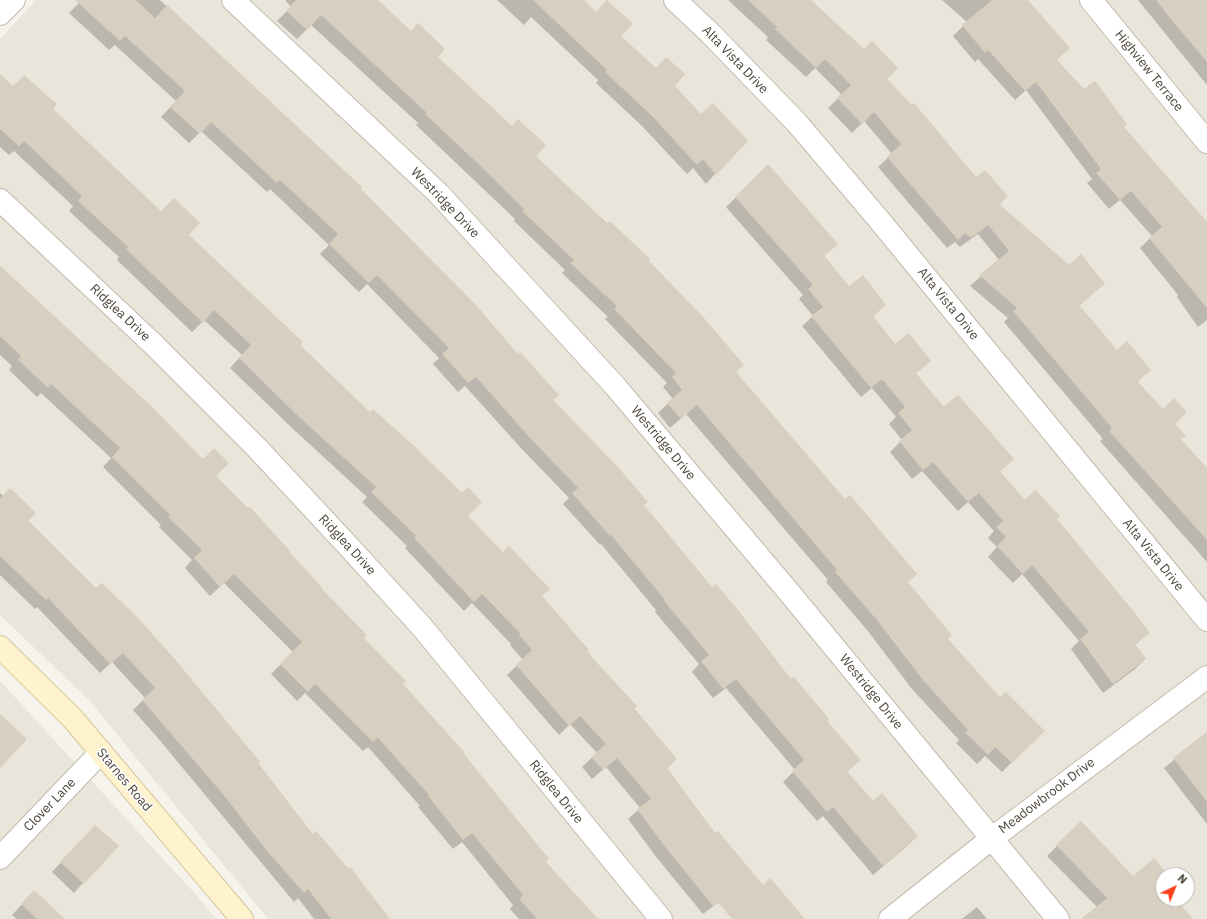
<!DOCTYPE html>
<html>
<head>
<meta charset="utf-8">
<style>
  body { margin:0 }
  #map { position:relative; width:1207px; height:919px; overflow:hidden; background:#f6f3ec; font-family:"IBM Plex Sans",sans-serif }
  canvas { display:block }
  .north { position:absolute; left:1155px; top:867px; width:40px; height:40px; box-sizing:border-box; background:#fff; border:1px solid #b7b4b0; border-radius:50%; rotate:43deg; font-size:11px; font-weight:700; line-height:16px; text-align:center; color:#4b4439 }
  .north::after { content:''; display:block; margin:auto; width:14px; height:18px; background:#fc3f1d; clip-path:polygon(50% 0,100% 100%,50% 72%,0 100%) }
</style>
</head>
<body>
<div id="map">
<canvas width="1207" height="919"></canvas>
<div class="north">N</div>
</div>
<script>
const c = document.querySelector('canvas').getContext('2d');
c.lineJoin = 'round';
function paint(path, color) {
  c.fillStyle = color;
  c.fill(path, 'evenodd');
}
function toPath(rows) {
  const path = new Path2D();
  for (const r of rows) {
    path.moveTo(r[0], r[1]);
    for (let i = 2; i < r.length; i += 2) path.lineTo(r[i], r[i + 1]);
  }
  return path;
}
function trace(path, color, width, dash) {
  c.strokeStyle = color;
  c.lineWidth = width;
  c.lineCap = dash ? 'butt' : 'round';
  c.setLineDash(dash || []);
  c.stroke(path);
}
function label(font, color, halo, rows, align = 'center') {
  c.font = font + ' "IBM Plex Sans",sans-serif';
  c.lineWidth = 3;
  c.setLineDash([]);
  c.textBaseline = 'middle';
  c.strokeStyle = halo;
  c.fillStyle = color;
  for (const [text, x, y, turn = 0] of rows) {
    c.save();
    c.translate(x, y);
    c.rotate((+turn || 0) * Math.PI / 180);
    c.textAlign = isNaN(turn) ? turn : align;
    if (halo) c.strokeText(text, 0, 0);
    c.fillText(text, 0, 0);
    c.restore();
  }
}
paint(toPath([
  [36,0,1207,0,1207,919,268,919,89,700,0,615,0,39],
  [1163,875,1187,875,1187,899,1163,899],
  [0,681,198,897,216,919,0,919]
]), '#eae5da');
paint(toPath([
  [82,0,160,0,361,187,359,189,552,401,859,760,847,772,873,802,917,836,907,846,873,875,823,816,817,821,783,782,795,770,726,688,713,698,692,672,699,664,655,612,656,610,601,544,600,545,563,504,569,498,520,447,465,386,458,392,433,364,439,358,367,284,359,292,320,254,329,245,270,189,267,192,201,131,189,143,161,117,176,101,115,45,109,50,69,13],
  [285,0,377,0,437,57,535,156,647,261,735,373,907,582,947,639,1000,698,1043,731,1002,772,985,756,977,764,956,743,959,740,912,689,867,630,826,582,828,580,686,414,670,428,658,413,673,399,663,387,667,383,605,319,608,317,562,273,565,270,514,221,515,219,416,125,418,123,311,25,297,39,277,21,291,7],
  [497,0,582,0,673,86,701,116,715,174,706,184,693,168,687,174,642,126,596,83,598,80,531,17,524,25],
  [728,0,810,0,886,80,976,179,1007,196,999,205,1069,266,1104,283,1079,306,1117,351,1149,370,1137,382,1174,424,1180,440,1207,470,1207,562,1100,441,1103,439,1004,322,1008,318,970,286,999,260,978,234,960,247,955,242,947,248,878,167,892,154,864,121,852,133,828,108,842,95,815,68,806,77,766,40,768,37],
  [942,0,1028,0,1056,60,1084,91,1123,127,1207,224,1207,320,1198,327,1177,297,1178,295,1140,248,1152,236,1120,200,1109,209,1087,183,1092,179,1026,90,1015,100,978,59,975,62,953,36,967,22],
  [1138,0,1207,0,1207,85],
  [24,76,51,109,161,212,187,235,298,345,467,516,541,596,676,759,666,769,743,884,703,914,657,858,628,819,640,808,606,767,592,779,582,767,597,753,570,724,559,735,507,675,523,660,510,645,511,644,472,603,464,611,405,548,407,546,362,502,367,497,291,427,230,368,242,355,204,320,192,332,117,260,119,257,69,211,73,206,14,151,9,155,0,147,0,78,13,87],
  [768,166,824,256,849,287,885,305,872,317,895,345,930,361,915,374,1025,501,1056,520,1148,633,1134,646,1145,659,1135,669,1103,693,1071,649,1079,641,1022,574,1013,583,988,557,997,547,988,538,994,531,968,502,958,511,922,471,912,479,890,452,902,440,889,424,896,417,872,388,861,397,802,326,813,316,799,299,803,295,726,207],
  [0,266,149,405,287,552,462,754,545,862,597,919,519,919,510,909,513,905,462,842,453,849,418,807,420,806,368,747,363,751,305,693,297,701,271,674,293,652,224,583,210,596,185,568,192,560,159,527,161,525,103,467,111,458,41,393,37,397,9,370,12,366,0,355],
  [0,493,217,710,313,835,388,919,314,919,298,898,294,902,157,737,133,710,145,698,112,662,100,673,37,607,35,609,0,575],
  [1207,733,1207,824,1164,768],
  [1081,822,1133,877,1154,860,1167,875,1163,875,1163,899,1191,919,1084,919,1097,907,1047,856],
  [86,836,83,883,74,893,52,872],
  [25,901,64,919,17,919,12,915],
  [977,907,987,919,962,919]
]), '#0003');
paint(toPath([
  [75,0,136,0,155,18,167,5,362,187,361,189,476,305,518,354,520,352,559,395,553,400,617,466,648,502,644,505,712,587,716,584,738,610,791,679,794,677,829,719,827,721,861,760,847,771,873,801,882,793,918,836,883,866,833,807,827,812,792,771,804,760,736,679,723,689,701,661,709,655,664,601,665,600,611,535,610,536,572,493,578,488,530,438,476,377,468,383,442,354,449,348,377,275,369,283,329,244,338,234,280,180,277,183,211,122,200,134,170,107,185,91,125,36,120,41],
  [296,0,378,0,411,31,418,23,445,49,438,57,512,126,518,119,546,145,536,156,607,224,610,221,650,259,649,261,704,318,744,365,736,372,845,499,850,495,917,574,908,582,952,635,948,639,1000,697,1006,692,1045,731,1012,763,995,747,988,755,965,732,968,730,922,679,877,620,835,572,837,570,697,405,681,419,667,403,682,390,672,377,676,373,614,309,617,306,570,263,574,260,522,211,524,209,490,175,425,114,427,113,321,15,307,30,286,11],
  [533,0,584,0,596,12,607,0,633,24,621,36,656,68,666,57,685,74,675,86,701,114,713,103,748,141,716,175,703,159,697,165,652,116,605,72,607,70],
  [748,0,811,0,864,49,872,41,898,68,887,79,912,105,914,103,976,177,985,170,1008,196,999,204,1069,265,1081,254,1105,284,1079,305,1117,350,1127,341,1151,370,1137,381,1163,409,1174,398,1187,412,1175,424,1186,436,1181,439,1207,468,1207,540,1109,431,1112,428,1013,311,1017,308,979,275,1009,251,988,225,971,238,965,233,958,240,887,157,901,144,874,112,862,124,837,98,851,85,825,59,816,68,775,29,777,27],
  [992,0,1028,0,1070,48,1057,60,1084,89,1095,81,1127,124,1124,127,1207,222,1207,308,1149,238,1162,227,1131,191,1120,200,1096,173,1101,169,1036,82,1025,91,988,50,985,53,962,25],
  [1156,0,1207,0,1207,62,1169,17],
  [0,74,14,87,24,75,57,104,53,109,161,211,174,198,200,223,189,235,303,342,300,345,370,412,373,409,415,447,462,493,468,487,482,502,468,516,503,552,509,546,550,589,542,596,589,650,587,652,637,706,634,709,677,759,667,768,715,833,718,831,763,885,770,878,805,919,732,919,718,902,713,906,666,848,637,809,651,799,617,758,603,770,591,757,606,744,580,716,569,726,516,665,532,650,519,635,520,633,482,594,474,602,414,538,416,536,371,492,376,487,300,418,239,358,251,345,214,310,203,323,126,249,128,247,78,201,82,196,24,141,19,146,0,129],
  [768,164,838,244,824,256,849,286,863,275,886,305,873,316,895,344,909,333,931,361,916,373,943,407,958,395,1014,459,1000,472,1025,500,1035,490,1060,516,1057,519,1130,607,1150,633,1135,644,1146,659,1113,684,1080,639,1089,632,1032,565,1023,574,997,546,1006,537,996,527,1003,521,979,493,968,502,933,462,923,470,899,441,912,430,898,413,905,407,882,379,871,388,811,316,823,307,808,289,813,285,735,197],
  [0,266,150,405,203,459,214,448,229,463,216,476,248,508,250,507,290,551,289,552,322,587,321,588,367,635,364,638,406,681,403,684,465,753,464,754,549,859,546,862,598,919,537,919,519,899,523,895,472,833,463,840,428,796,429,795,378,738,373,742,315,684,308,692,280,664,302,642,234,574,220,587,194,558,202,550,168,517,170,515,112,457,120,448,51,384,48,388,18,360,21,356,0,336],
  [10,488,36,513,28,521,96,588,102,583,136,616,173,657,260,762,258,764,313,834,316,831,348,868,350,867,390,919,331,919,308,889,304,893,267,851,222,793,142,700,155,688,123,653,110,664,48,598,46,600,0,556,0,499],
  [0,714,27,739,0,768],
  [1207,732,1207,802,1173,758],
  [1081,821,1133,876,1154,858,1168,875,1163,875,1163,899,1176,899,1193,919,1081,919,1107,898,1056,845],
  [95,825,119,846,84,884,60,862],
  [34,890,65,919,37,919,21,904]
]), '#d8cfc1');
const minor = toPath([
  [233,0,439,194,615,386,788,591,1058,919],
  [675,0,710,33,797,123,880,221,1207,620],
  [1091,0,1207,142],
  [0,200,153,344,257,448,351,549,422,627,661,919],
  [0,858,101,752]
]);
const tertiary = toPath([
  [0,14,14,0],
  [890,919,991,839,1207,677]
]);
const secondary = toPath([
  [0,647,73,719,242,919]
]);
trace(minor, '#c2bbae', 24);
trace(tertiary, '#c2bbae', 24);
trace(secondary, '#d6c79b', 24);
trace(minor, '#fff', 22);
trace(tertiary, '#fff', 22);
trace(secondary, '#fff3cd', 22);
label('13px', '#4b4439', '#fff', [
  ["Alta Vista Drive",735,60,46],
  ["Highview Terrace",1149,71,51],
  ["Westridge Drive",445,203,46],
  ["Alta Vista Drive",948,304,51],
  ["Ridglea Drive",120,313,43],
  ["Westridge Drive",663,443,50],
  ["Ridglea Drive",347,545,47],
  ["Alta Vista Drive",1153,555,51],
  ["Westridge Drive",871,692,51],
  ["Starnes Road",124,780,50],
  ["Ridglea Drive",556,792,51],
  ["Meadowbrook Drive",1047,796,-37],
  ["Clover Lane",50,805,-46]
]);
</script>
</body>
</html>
